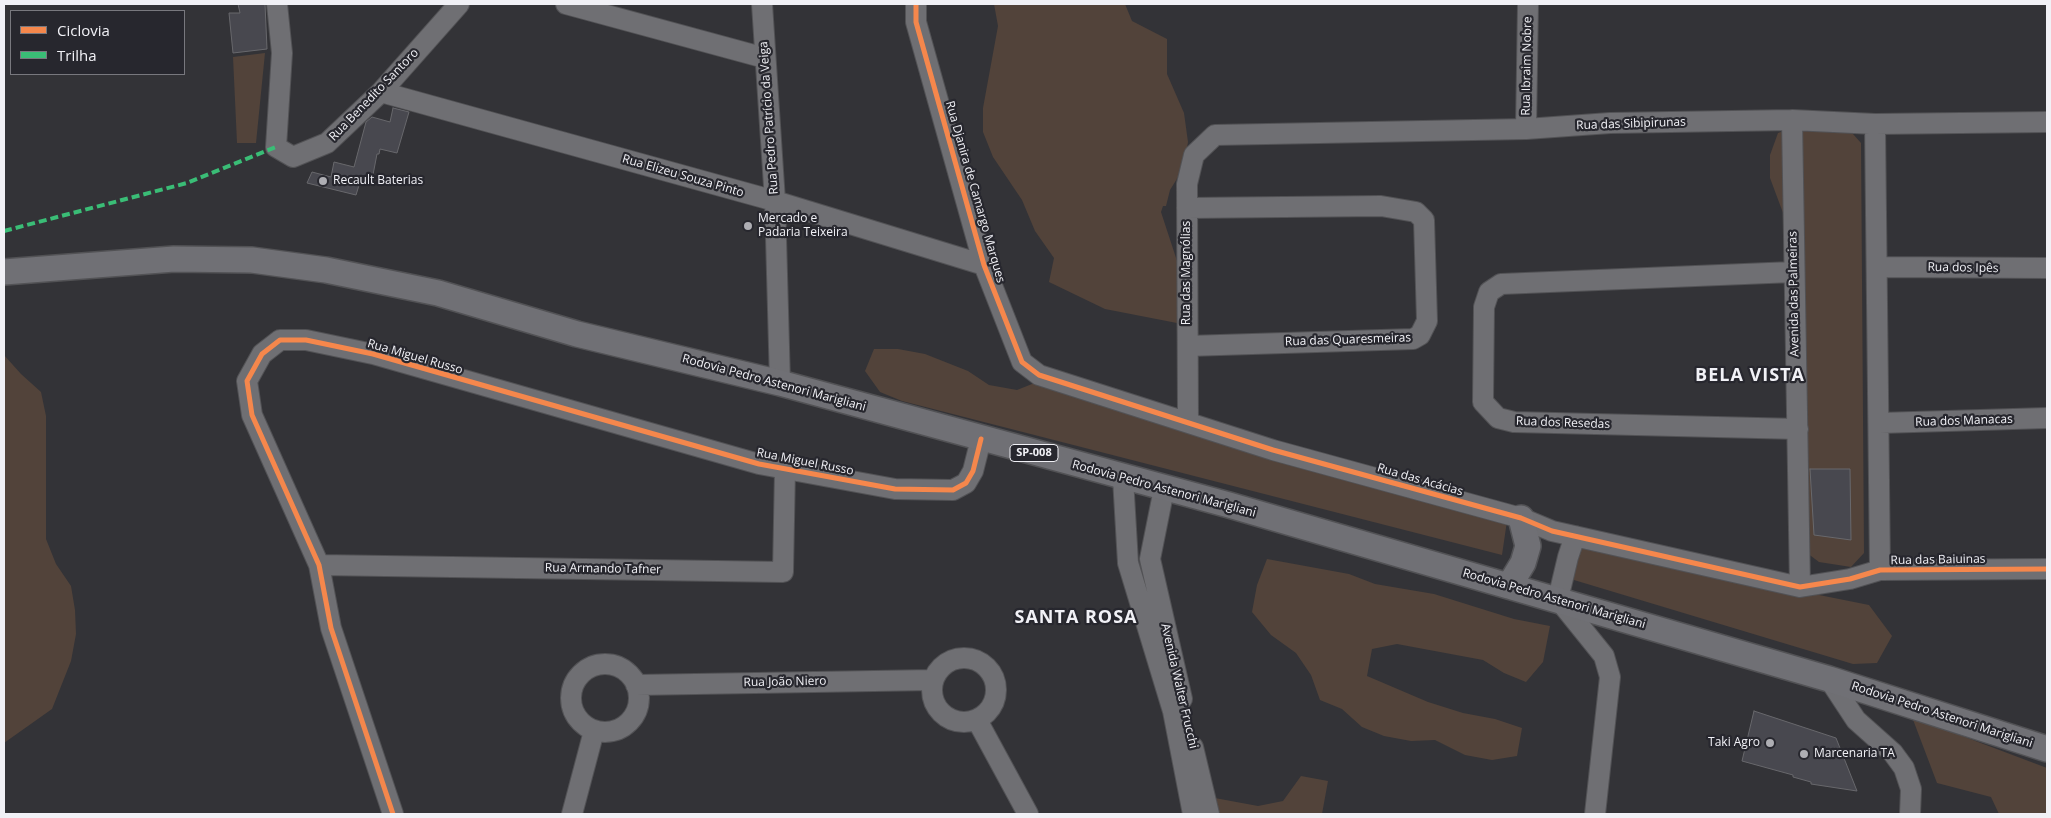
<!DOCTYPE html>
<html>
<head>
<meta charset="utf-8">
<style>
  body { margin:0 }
  #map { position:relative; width:2051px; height:818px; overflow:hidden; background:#333337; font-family:"Open Sans",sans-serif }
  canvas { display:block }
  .frame { position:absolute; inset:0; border:5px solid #f1f1f6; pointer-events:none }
  .legend { position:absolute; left:10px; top:10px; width:175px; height:65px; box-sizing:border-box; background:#27272e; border:1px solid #78787e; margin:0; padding:6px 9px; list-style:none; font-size:15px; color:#f1f1f6 }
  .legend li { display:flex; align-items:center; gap:10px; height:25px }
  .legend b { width:25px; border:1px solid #78787e }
</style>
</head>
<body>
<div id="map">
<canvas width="2051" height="818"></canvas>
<div class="frame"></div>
<ul class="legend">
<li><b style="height:6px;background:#f5874c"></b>Ciclovia</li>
<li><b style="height:6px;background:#3abd76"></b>Trilha</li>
</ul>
</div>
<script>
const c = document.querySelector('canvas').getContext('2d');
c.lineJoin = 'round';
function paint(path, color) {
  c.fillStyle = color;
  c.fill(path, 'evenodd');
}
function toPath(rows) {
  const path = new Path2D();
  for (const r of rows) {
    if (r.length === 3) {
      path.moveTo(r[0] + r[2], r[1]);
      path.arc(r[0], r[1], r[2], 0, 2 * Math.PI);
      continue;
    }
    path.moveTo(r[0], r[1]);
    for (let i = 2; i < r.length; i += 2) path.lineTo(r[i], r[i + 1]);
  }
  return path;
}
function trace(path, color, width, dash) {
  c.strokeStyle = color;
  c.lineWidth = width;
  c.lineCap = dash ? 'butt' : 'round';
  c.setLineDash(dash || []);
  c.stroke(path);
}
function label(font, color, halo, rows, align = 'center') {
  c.font = font + ' "Open Sans",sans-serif';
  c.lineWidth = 4.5;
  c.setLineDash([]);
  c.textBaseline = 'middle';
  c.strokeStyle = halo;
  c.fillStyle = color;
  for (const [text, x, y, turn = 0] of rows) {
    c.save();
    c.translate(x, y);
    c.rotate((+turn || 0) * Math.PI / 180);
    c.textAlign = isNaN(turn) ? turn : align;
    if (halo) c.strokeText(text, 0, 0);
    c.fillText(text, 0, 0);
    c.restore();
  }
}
paint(toPath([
  [994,4,1125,4,1132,21,1167,39,1167,74,1184,113,1188,142,1183,169,1170,190,1166,206,1163,206,1161,212,1179,267,1182,324,1105,309,1049,282,1054,258,1035,231,1022,200,993,157,983,132,983,108,998,26],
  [265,53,256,143,237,143,233,57],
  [1829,114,1851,123,1853,134,1861,143,1864,553,1851,567,1819,562,1807,553,1789,229,1770,178,1770,155,1778,133],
  [874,349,898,349,925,354,968,371,989,385,1017,390,1042,380,1507,521,1502,555,902,401,880,392,865,371],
  [4,355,21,374,41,392,46,416,46,539,56,564,71,586,75,610,76,634,71,661,52,709,4,743],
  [1570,545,1869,605,1892,636,1877,663,1853,664,1564,577],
  [1267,559,1349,574,1375,584,1434,594,1514,619,1550,626,1543,662,1526,682,1504,673,1483,660,1397,644,1372,649,1367,676,1428,702,1463,713,1495,719,1522,728,1517,756,1492,760,1465,755,1435,740,1411,741,1384,736,1362,727,1342,709,1320,700,1311,675,1296,653,1271,635,1252,612,1257,585],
  [1912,717,2047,768,2047,814,1999,814,1991,797,1937,783],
  [1301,776,1328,781,1322,814,1190,814,1204,796,1258,806,1283,801]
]), '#52433a');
const building = toPath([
  [238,4,265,4,267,49,233,53,229,13,240,13,238,4],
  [393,108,409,112,397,153,380,149,379,154,377,154,371,185,360,182,356,195,307,183,312,172,331,177,334,162,354,167,366,122,372,117,390,122,393,108],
  [1810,469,1850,469,1851,540,1814,535,1810,469],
  [1754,711,1836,738,1857,791,1811,784,1811,782,1793,777,1793,775,1742,761,1754,711]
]);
paint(building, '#48484f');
trace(building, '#68686c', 1);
const minor = toPath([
  [277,4,282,53,276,147,293,157,327,143,381,92,459,4],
  [566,4,765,58],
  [762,4,775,201,780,383],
  [916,4,916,22,984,265,1022,362,1039,375,1273,450,1521,518,1552,531,1800,587,1850,579,1880,570,2047,569],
  [381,92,775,201,984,265],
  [1792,120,1800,587],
  [1875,124,1880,570],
  [1526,129,1528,4],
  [1187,208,1381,206,1416,212,1424,220,1427,321,1420,335,1413,339,1188,346],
  [1878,267,2047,268],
  [1793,272,1501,284,1489,292,1484,307,1483,402,1498,418,1514,422,1798,429],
  [1188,422,1187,184,1194,155,1215,135,1526,129,1610,123,1792,120,1875,124,2047,122],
  [1880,423,2047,418],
  [1123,478,1128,563,1173,711,1193,814],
  [1164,489,1150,559,1182,699],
  [1575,536,1568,557,1558,599,1604,656,1610,677,1595,814],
  [319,565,783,572,785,469],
  [964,690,32],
  [605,698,34],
  [1829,679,1856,720,1893,753,1904,768,1911,789,1910,814],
  [636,685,933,680],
  [977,720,1028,814],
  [1193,747,1209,814],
  [393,814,331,628,319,565,252,415,247,381,262,354,280,340,306,340,373,354,759,464,895,489,953,490,966,483,973,471,981,439],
  [572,814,594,731]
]);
const major = toPath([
  [4,272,174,259,252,260,326,270,438,293,577,334,780,383,1229,505,1829,679,2047,749],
  [1509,586,1523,563,1528,546,1521,518]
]);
trace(minor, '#525255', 22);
trace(major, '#525255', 28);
trace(minor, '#6f6f73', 20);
trace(major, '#707075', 25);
trace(toPath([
  [4,231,187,183,276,147]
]), '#3abd76', 4, [8, 4]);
trace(toPath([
  [916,4,916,22,984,265,1022,362,1039,375,1273,450,1521,518,1552,531,1800,587,1850,579,1880,570,2047,569],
  [393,814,331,628,319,565,252,415,247,381,262,354,280,340,306,340,373,354,759,464,895,489,953,490,966,483,973,471,981,439]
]), '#f5874c', 5);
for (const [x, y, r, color] of [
  [323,181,5,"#aeaeb3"],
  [748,226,5,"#aeaeb3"],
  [1770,743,5,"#aeaeb3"],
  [1804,754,5,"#aeaeb3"]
]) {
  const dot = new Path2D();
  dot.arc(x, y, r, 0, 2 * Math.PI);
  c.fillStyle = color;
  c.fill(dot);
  trace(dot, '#27272e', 2);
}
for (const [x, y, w] of [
  [1034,453,48]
]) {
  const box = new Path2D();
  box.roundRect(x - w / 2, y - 8.5, w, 17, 4);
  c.fillStyle = '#27272e';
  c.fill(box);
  trace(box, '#f1f1f6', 1);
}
label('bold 11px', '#f1f1f6', null, [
  ["SP-008",1034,453]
]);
label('12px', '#f1f1f6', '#27272e', [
  ["Rua Ibraim Nobre",1527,66,-89],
  ["Rua Benedito Santoro",374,95,-46],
  ["Rua Pedro Patrício da Veiga",769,118,-94],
  ["Rua das Sibipirunas",1631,124,-2],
  ["Rua Elizeu Souza Pinto",683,176,16],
  ["Rua Djanira de Camargo Marques",975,192,74],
  ["Rua dos Ipês",1963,268,1],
  ["Rua das Magnólias",1187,273,-90],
  ["Avenida das Palmeiras",1794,294,-91],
  ["Rua das Quaresmeiras",1348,340,-2],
  ["Rua Miguel Russo",415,357,16],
  ["Rodovia Pedro Astenori Marigliani",774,383,15],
  ["Rua dos Manacas",1964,421,-2],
  ["Rua dos Resedas",1563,423,2],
  ["Rua Miguel Russo",805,462,11],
  ["Rua das Acácias",1420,480,16],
  ["Rodovia Pedro Astenori Marigliani",1164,489,15],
  ["Rua das Baiuinas",1938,560,-1],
  ["Rua Armando Tafner",603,569,1],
  ["Rodovia Pedro Astenori Marigliani",1554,599,16],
  ["Rua João Niero",785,682,-1],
  ["Avenida Walter Frucchi",1179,686,77],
  ["Rodovia Pedro Astenori Marigliani",1942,715,18]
]);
label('12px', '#f1f1f6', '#27272e', [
  ["Recault Baterias",333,181],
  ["Mercado e",758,219],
  ["Padaria Teixeira",758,233],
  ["Taki Agro",1760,743,"right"],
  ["Marcenaria TA",1814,754]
], 'left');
c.letterSpacing = '1px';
label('bold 18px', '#f1f1f6', '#27272e', [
  ["BELA VISTA",1750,376],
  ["SANTA ROSA",1076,618]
]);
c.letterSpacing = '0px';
</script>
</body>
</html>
